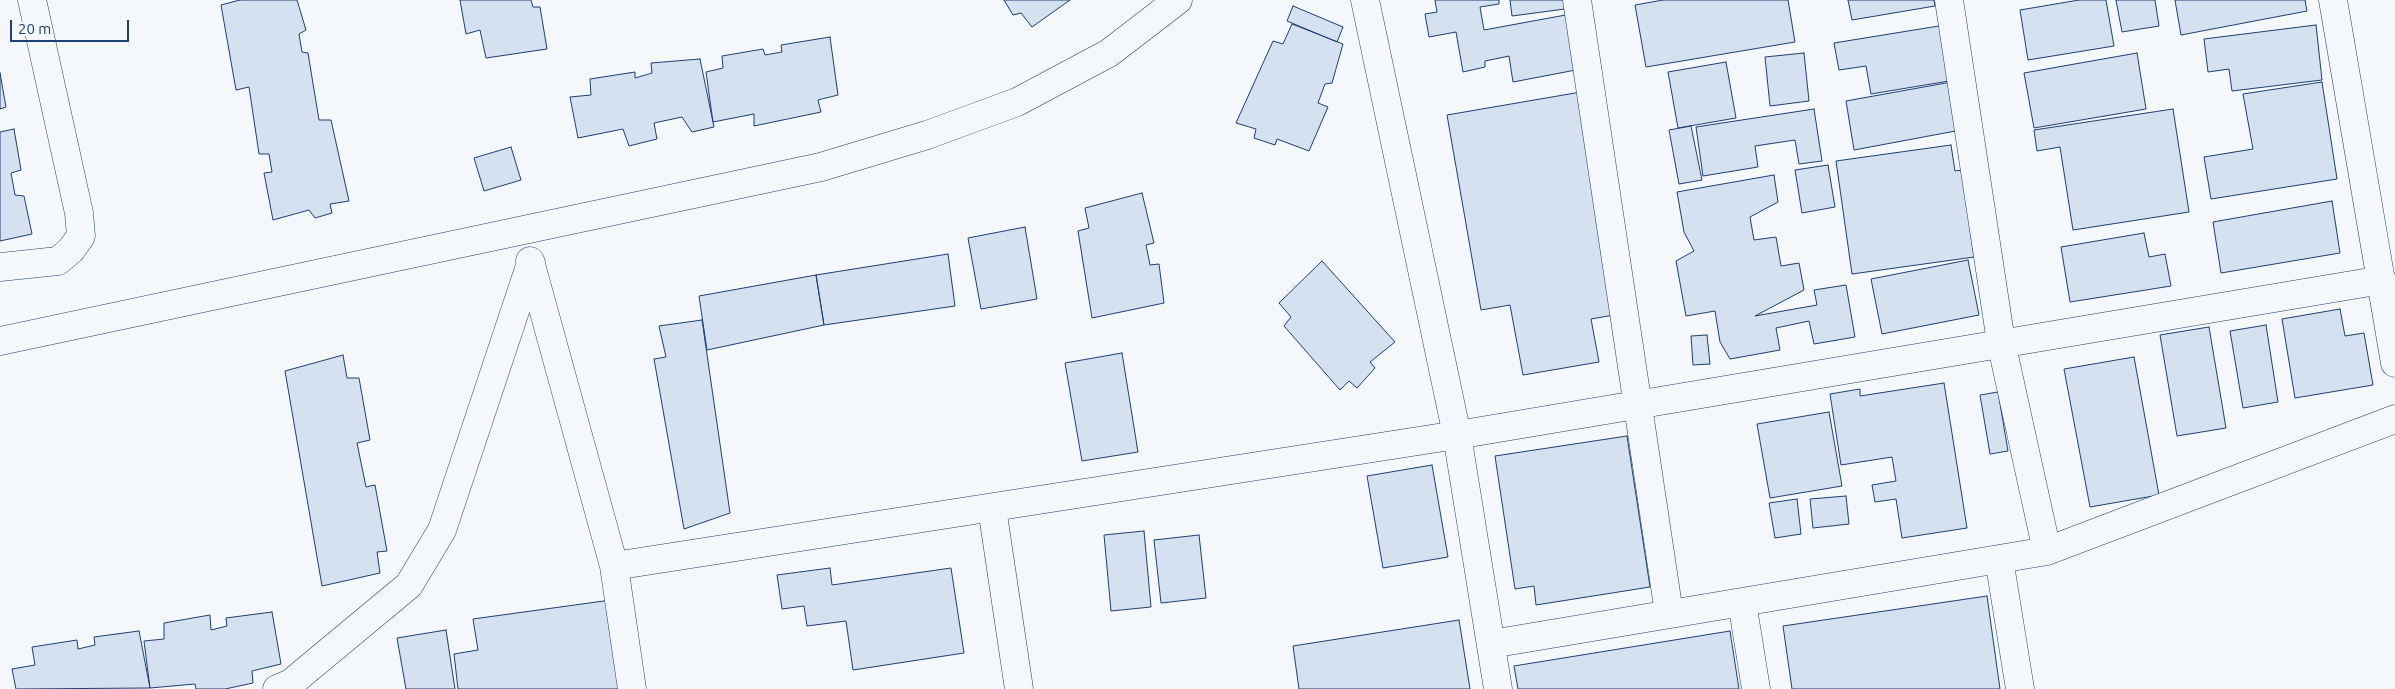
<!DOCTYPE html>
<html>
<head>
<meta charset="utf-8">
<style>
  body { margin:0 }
  #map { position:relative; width:2395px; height:689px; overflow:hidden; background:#f4f7fb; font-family:Ubuntu,sans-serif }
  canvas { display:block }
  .scale { position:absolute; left:10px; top:20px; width:119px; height:22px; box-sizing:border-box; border:2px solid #1d3f73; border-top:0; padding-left:6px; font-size:15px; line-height:18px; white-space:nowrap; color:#1d3f73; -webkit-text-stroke:4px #f4f7fb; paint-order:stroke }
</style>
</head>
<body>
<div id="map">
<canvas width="2395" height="689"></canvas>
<div class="scale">20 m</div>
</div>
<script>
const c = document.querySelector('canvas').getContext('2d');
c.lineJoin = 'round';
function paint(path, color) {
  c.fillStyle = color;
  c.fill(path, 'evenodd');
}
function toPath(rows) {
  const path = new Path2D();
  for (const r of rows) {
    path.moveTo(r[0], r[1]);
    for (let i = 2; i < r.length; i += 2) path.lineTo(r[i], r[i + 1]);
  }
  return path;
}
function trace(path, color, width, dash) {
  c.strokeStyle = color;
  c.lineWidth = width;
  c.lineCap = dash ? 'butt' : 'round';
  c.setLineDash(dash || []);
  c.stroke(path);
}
const building = toPath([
  [240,0,297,0,306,30,299,34,302,52,308,53,319,120,331,120,349,201,330,204,332,213,315,218,309,210,273,220,264,173,272,172,269,154,259,154,249,87,236,90,221,5,240,0],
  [460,0,531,0,533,7,540,7,547,49,486,58,480,30,466,34,460,0],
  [1004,0,1070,0,1032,27,1021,13,1013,15,1004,0],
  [1435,0,1499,0,1499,4,1480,7,1484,30,1571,14,1581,69,1513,82,1509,56,1485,61,1485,67,1463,72,1456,32,1429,37,1425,14,1437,12,1435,0],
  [1510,0,1564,0,1565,9,1512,16,1510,0],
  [1663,0,1788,0,1795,42,1646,67,1635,5,1663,0],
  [1848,0,1934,0,1935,6,1852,20,1848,0],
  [2079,0,2106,0,2114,46,2028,60,2020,10,2079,0],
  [2116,0,2155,0,2159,26,2122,32,2116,0],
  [2175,0,2305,0,2307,11,2181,35,2175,0],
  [1293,6,1343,27,1337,42,1287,21,1293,6],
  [1292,24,1343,44,1332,83,1325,84,1318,103,1328,107,1309,151,1277,139,1275,145,1254,138,1256,129,1236,123,1273,41,1283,44,1292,24],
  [1945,25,1955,80,1871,94,1866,66,1839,70,1834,43,1945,25],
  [2316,25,2322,80,2232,91,2229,69,2208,72,2204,39,2316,25],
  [830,37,838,95,818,100,821,112,754,126,754,114,713,122,706,72,723,68,722,56,763,49,765,55,782,52,781,45,830,37],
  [1804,53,1809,101,1770,106,1765,57,1804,53],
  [2137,53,2146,109,2034,128,2024,73,2137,53],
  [700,59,714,127,692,132,682,117,654,123,657,139,629,146,623,129,578,138,570,97,591,95,590,79,635,72,635,78,652,73,651,63,700,59],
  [1726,62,1736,118,1678,128,1668,72,1726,62],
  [0,73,6,107,0,109,0,73],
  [1957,81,1966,129,1854,150,1846,101,1957,81],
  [2322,82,2337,179,2211,199,2204,157,2253,149,2243,94,2322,82],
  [1581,92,1620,314,1591,319,1599,362,1523,375,1510,305,1481,310,1447,115,1581,92],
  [1814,109,1822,161,1799,164,1795,140,1755,146,1758,167,1703,176,1696,127,1814,109],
  [2173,109,2189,212,2073,230,2060,147,2037,151,2034,130,2173,109],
  [1691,126,1702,180,1679,184,1669,130,1691,126],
  [14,129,21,170,11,173,15,195,24,196,32,234,0,241,0,132,14,129],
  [1951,145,1955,171,1962,170,1974,257,1852,274,1836,161,1951,145],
  [511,147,521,180,484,191,474,158,511,147],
  [1828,165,1835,207,1802,213,1795,170,1828,165],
  [1774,175,1778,202,1750,217,1754,240,1776,237,1781,266,1799,263,1804,290,1755,316,1817,305,1814,290,1846,285,1855,337,1814,344,1809,321,1776,328,1780,350,1730,359,1720,342,1715,311,1686,316,1676,261,1694,251,1684,232,1677,192,1774,175],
  [1142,193,1154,243,1146,245,1150,265,1159,264,1164,303,1092,318,1078,231,1089,228,1085,208,1142,193],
  [2332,201,2340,253,2221,273,2213,222,2332,201],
  [1025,227,1037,299,981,309,968,238,1025,227],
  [2144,233,2149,257,2165,254,2171,286,2070,302,2061,247,2144,233],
  [948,254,955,306,824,325,816,275,948,254],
  [1968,260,1979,315,1882,334,1871,279,1968,260],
  [1322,261,1395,342,1370,362,1375,368,1357,388,1349,381,1340,390,1284,326,1291,317,1279,303,1322,261],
  [816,275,824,325,707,350,699,296,816,275],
  [2340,309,2345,336,2364,333,2373,385,2295,398,2282,319,2340,309],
  [702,320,730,513,684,529,654,359,666,357,659,326,702,320],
  [2266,325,2278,402,2243,408,2230,331,2266,325],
  [2209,327,2226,428,2177,436,2160,335,2209,327],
  [1707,335,1710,364,1693,365,1691,336,1707,335],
  [1122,353,1138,452,1082,461,1065,363,1122,353],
  [343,355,347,378,359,378,370,440,357,443,366,487,375,485,387,551,377,552,380,573,322,586,285,371,343,355],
  [2134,357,2159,495,2090,507,2064,369,2134,357],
  [1944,383,1967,528,1902,538,1896,499,1875,502,1872,485,1896,481,1892,457,1841,465,1830,394,1860,389,1860,396,1944,383],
  [1998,392,2008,451,1990,454,1980,395,1998,392],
  [1829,412,1842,486,1770,498,1757,424,1829,412],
  [1627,436,1650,587,1536,605,1534,586,1515,589,1495,456,1627,436],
  [1432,465,1448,557,1383,568,1367,476,1432,465],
  [1846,496,1849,524,1813,528,1810,499,1846,496],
  [1797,499,1801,534,1775,538,1769,503,1797,499],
  [1144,531,1151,607,1111,611,1104,535,1144,531],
  [1199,535,1206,598,1161,603,1154,540,1199,535],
  [830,568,832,585,951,568,964,653,853,670,846,621,807,626,804,606,782,609,777,575,830,568],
  [1987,596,2000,689,1792,689,1783,626,1987,596],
  [611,600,624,689,458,689,454,654,478,650,473,619,611,600],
  [272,612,281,664,252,671,253,683,225,689,196,689,195,684,150,688,144,641,164,639,164,623,210,615,211,630,227,626,226,618,272,612],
  [1459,620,1470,689,1299,689,1293,646,1459,620],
  [446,630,455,689,406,689,397,638,446,630],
  [139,631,150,688,16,689,12,669,35,665,32,647,77,640,78,649,95,645,94,637,139,631],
  [1730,631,1739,689,1518,689,1514,666,1730,631]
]);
paint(building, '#d5e0f0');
trace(building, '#1d3f73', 1);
const street = toPath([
  [1365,0,1457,435,1498,689],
  [1577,0,1669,613],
  [1949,0,2001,342,2047,551],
  [2333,0,2395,363],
  [530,261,614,566,632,689],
  [0,267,58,261,71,250,81,236,79,213,32,0],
  [0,341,821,167,927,135,1017,102,1109,53,1178,0],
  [992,508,1019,689],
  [1999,559,2020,689],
  [614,566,1457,435,2382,280],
  [1742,602,1756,689],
  [1491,644,2047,551,2395,419],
  [277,689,291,683,409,585,442,530,531,263]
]);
trace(street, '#1d3f73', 29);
trace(street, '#f4f7fb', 28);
</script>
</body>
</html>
